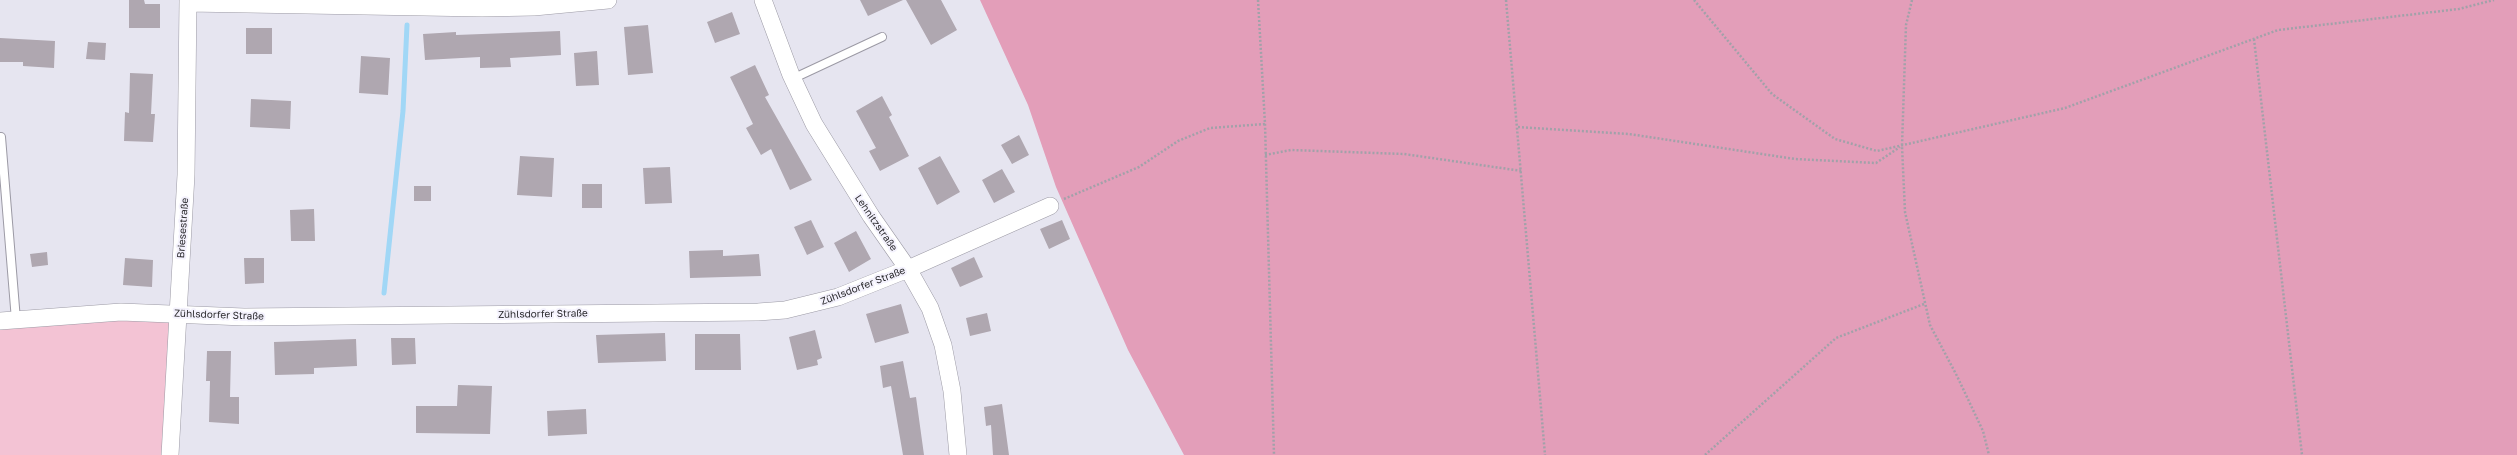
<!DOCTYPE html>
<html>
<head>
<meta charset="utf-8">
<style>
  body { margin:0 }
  canvas { display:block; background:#e6e5f0 }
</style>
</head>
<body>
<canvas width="2517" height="455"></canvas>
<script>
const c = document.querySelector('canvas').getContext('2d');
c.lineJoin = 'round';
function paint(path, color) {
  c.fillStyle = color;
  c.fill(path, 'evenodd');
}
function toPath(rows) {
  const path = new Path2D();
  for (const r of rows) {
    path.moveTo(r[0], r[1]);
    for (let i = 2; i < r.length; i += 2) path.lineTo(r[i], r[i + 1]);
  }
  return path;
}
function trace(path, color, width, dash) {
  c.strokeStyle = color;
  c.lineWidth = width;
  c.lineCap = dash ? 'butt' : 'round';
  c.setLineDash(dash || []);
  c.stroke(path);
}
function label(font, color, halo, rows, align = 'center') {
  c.font = font + ' "Golos Text",sans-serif';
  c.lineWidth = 4;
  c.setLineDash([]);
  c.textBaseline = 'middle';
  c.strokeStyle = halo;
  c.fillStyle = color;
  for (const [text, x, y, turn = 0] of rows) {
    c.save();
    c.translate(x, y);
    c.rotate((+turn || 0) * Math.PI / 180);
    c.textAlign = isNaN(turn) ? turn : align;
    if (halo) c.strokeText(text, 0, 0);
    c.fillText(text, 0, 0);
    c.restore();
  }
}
paint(toPath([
  [176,314,170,455,0,455,0,322]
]), '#f3c3d4');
paint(toPath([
  [980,0,2517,0,2517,455,1184,455,1128,350,1056,187,1028,105]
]), '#e39eb9');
trace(toPath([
  [384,293,403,111,407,25]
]), '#a1d7f6', 5);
paint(toPath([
  [129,0,144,0,145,4,160,4,160,28,129,28],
  [860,0,903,0,868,16],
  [906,0,941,0,957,30,931,45],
  [732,12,740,34,715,43,707,22],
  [648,25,653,73,628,75,624,27],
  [246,28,272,28,272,54,246,54],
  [560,31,561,55,510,58,511,67,480,68,480,57,425,60,423,34,456,32,456,35],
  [0,38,55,41,54,68,23,66,23,62,0,62],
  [88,42,106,43,105,60,86,59],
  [597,51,599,85,576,86,574,53],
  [361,56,390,58,388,95,359,93],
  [755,65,769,95,765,97,812,180,790,190,771,149,761,155,746,128,753,124,730,77],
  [130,73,153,74,151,114,155,114,153,142,124,141,125,112,129,113],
  [882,96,892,115,889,117,909,156,880,171,869,151,876,148,856,111],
  [251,99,291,101,290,129,250,127],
  [1019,135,1029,155,1012,164,1001,145],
  [520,156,554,158,552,197,517,195],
  [940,156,960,192,937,205,918,168],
  [670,167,672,203,645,204,643,168],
  [1002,169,1015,192,994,203,982,180],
  [582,184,602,184,602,208,582,208],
  [414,186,431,186,431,201,414,201],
  [314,209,315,241,291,241,290,210],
  [811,220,824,247,807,255,794,227],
  [1062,220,1070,239,1049,249,1040,229],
  [856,231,871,259,849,272,834,243],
  [723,250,723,256,759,254,761,276,690,278,689,251],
  [47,252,48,265,32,267,30,254],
  [974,257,983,277,960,287,951,268],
  [125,258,153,260,152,287,123,285],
  [244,258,264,258,264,283,245,284],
  [901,304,909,333,875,343,866,314],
  [987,313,991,331,970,336,966,318],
  [815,330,822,358,817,360,818,365,797,370,789,337],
  [665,333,666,361,598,363,596,335],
  [695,334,740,334,741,370,695,370],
  [391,338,415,338,416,364,392,365],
  [356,339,357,366,314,368,314,374,275,375,274,342],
  [207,351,231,351,230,397,239,397,239,424,209,422,210,381,206,381],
  [903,361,910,398,916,397,924,455,903,455,891,386,883,388,880,366],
  [458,385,492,386,490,434,416,433,416,406,457,406],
  [1002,404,1009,455,993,455,991,425,986,426,984,407],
  [586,409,587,434,548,436,547,411]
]), '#afa7b0');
const lane = toPath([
  [792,79,882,37],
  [1,137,16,320]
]);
const street = toPath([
  [763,0,791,75,814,124,871,216,908,269,930,308,943,345,952,391,958,455],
  [188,3,482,8,534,7,608,0],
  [0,321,121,312,244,317,758,312,785,310,838,297,908,269,1050,206],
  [170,455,186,175,188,0]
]);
trace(lane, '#9c9aa5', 10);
trace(street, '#9c9aa5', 18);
trace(toPath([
  [1258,0,1265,124,1274,455],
  [1506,0,1545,455],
  [1694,0,1772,94,1835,139,1877,151,2065,108,2278,30,2459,9,2494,0],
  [1912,0,1906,25,1902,146,1905,212,1930,325,1957,376,1983,431,1989,455],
  [2254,39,2302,455],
  [1518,127,1629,134,1795,159,1876,163,1900,147],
  [1265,155,1291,150,1404,154,1522,171],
  [1064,199,1139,167,1178,141,1210,128,1265,124],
  [1705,455,1836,338,1924,304]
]), '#a2a1a9', 2.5, [2, 2]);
trace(lane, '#fff', 8);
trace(street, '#fff', 17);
label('10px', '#2b2a2e', '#f4f2fd', [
  ["Lehnitzstraße",876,223,55],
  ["Briesestraße",183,228,-86],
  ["Zühlsdorfer Straße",863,286,-21],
  ["Zühlsdorfer Straße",543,314,-1],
  ["Zühlsdorfer Straße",219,315,2]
]);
</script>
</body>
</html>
